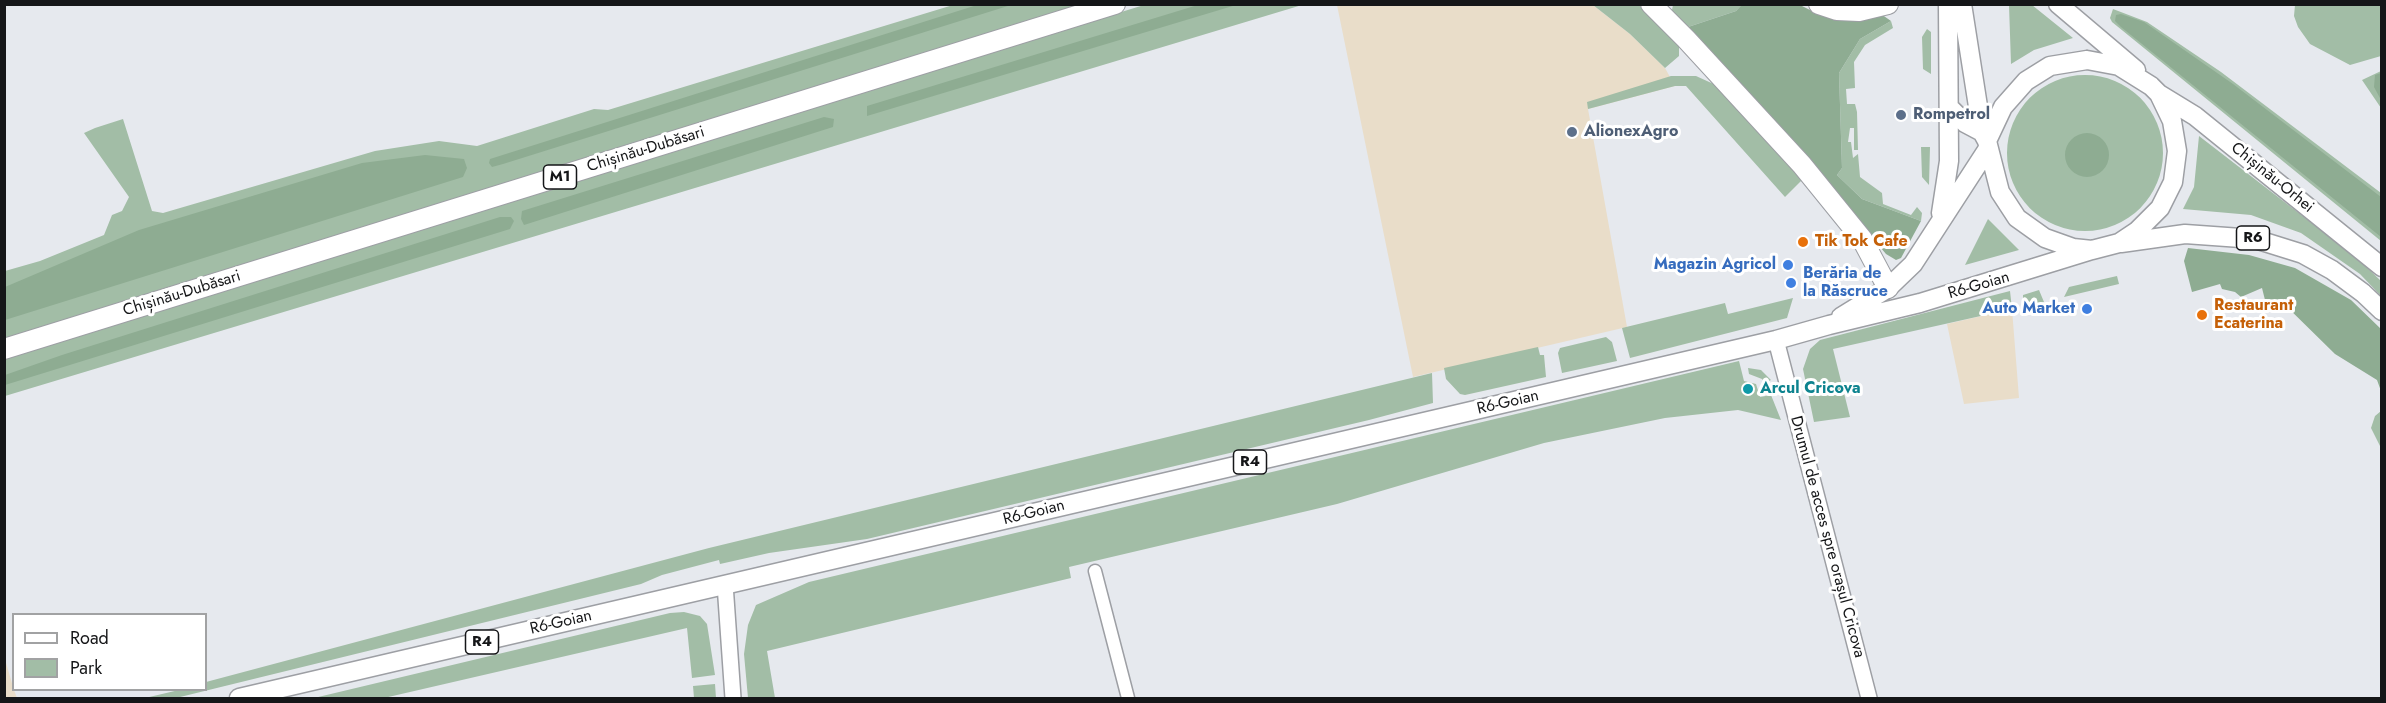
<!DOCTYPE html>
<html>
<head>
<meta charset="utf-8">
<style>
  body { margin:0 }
  #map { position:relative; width:2386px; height:703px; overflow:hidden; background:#e6e9ee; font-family:Jost,sans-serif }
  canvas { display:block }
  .frame { position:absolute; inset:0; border:6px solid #151618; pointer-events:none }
  .legend { position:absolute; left:12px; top:613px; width:195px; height:78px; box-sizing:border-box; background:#fff; border:2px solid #a1a2a3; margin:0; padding:8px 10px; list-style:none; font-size:18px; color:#151618 }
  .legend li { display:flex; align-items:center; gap:12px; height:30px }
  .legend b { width:30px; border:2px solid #a1a2a3 }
</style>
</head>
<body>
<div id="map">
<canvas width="2386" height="703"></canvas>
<div class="frame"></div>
<ul class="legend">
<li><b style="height:8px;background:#fff"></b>Road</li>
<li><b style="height:16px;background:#a2bda6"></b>Park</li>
</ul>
</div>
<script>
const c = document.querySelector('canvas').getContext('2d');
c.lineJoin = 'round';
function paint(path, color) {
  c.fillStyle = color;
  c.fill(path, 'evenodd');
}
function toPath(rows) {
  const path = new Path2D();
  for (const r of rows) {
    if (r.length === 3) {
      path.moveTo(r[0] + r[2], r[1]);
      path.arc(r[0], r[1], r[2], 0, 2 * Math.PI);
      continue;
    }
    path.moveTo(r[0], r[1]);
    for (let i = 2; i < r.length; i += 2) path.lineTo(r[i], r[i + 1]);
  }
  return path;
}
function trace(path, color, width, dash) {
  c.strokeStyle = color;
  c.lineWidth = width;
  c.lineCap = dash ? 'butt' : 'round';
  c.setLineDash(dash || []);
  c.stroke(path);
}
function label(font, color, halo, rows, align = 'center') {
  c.font = font + ' Jost,sans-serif';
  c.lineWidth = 6;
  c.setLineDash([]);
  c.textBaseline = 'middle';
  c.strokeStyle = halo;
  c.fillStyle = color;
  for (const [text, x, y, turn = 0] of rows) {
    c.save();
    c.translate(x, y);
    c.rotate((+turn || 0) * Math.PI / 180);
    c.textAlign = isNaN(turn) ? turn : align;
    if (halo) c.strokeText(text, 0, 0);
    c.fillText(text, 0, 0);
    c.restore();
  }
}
paint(toPath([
  [1337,5,1593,5,1630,34,1665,68,1675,86,1588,109,1627,327,1413,377],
  [2012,309,2019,398,1964,404,1947,324],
  [4,656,14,690,17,698,5,698]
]), '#e9ddc9');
paint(toPath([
  [953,5,1091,5,5,341,5,271,40,261,104,235,112,215,122,211,129,197,84,133,95,128,123,119,152,211,163,213,375,151,439,141,477,146,594,109,608,110],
  [1144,5,1302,5,5,396,5,355],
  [1593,5,1639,5,1679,45,1679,56,1665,68,1630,34],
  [1673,5,1743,5,1736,11,1685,28,1671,15],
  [2009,5,2032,5,2073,38,2034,50,2011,64],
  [2295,5,2381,5,2381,56,2350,65,2310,44,2298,27,2294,16],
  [2113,9,2147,22,2221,72,2381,193,2381,241,2112,22,2110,18],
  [1891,21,1893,28,1865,45,1854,62,1855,88,1846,89,1847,104,1855,104,1857,112,1858,150,1854,150,1854,128,1850,128,1848,142,1851,142,1853,158,1858,154,1860,177,1882,193,1883,204,1911,215,1917,207,1922,213,1921,221,1862,199,1837,175,1842,168,1839,73,1860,39],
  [1927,29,1931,32,1931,74,1923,69,1922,37],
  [2381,71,2381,108,2362,80],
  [2085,153,78],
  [1671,76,1696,76,1718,86,1803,179,1785,197,1686,86,1675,86,1588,109,1587,102],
  [2199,136,2357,258,2381,281,2381,296,2360,274,2301,233,2251,215,2183,209,2194,187],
  [1921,147,1930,147,1929,185,1922,177],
  [1988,219,2019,250,1965,265],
  [2117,276,2119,284,2064,297,2069,287],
  [2039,290,2044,302,2023,306,2023,295],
  [2010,291,2012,309,1833,349,1850,417,1814,422,1803,369,1810,349,1820,340],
  [1793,298,1787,318,1630,358,1622,328,1725,303,1728,314],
  [1606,337,1612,342,1617,361,1562,373,1558,353,1560,348],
  [1538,347,1540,355,1544,355,1546,377,1465,395,1460,394,1446,379,1444,368],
  [1739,361,1744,381,1756,384,1760,397,1771,395,1781,420,1738,410,1665,418,1544,443,1337,504,1069,567,1071,578,767,651,775,698,748,698,744,654,748,625,756,605,809,582],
  [1748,368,1761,370,1771,380,1765,383,1762,379,1749,374],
  [1432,373,1433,403,1369,420,867,539,769,553,720,564,719,560,662,575,641,584,176,698,145,698,179,690,206,690,206,682,709,548],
  [2381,411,2381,448,2371,428,2375,416],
  [684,612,700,616,707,624,715,675,692,678,687,628,384,698,314,698,670,613],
  [715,684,716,698,694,698,693,686]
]), '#a2bda6');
paint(toPath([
  [1201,4,1236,5,867,116,867,106],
  [1743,4,1800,5,1818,14,1837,19,1881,14,1891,21,1860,39,1839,73,1842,168,1837,175,1862,199,1921,221,1901,258,1896,260,1886,254,1800,151,1685,28,1736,11],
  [977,5,1011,5,503,164,492,167,489,163,490,159],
  [2121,14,2144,22,2233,84,2381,197,2381,237,2121,27,2115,21,2116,15],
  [2381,73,2382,73,2381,100,2374,87,2375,75],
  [824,117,834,119,833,127,524,225,521,219,522,211],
  [2087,155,22],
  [425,155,464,159,467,168,463,177,5,320,5,287,139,230,362,163],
  [500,217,511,217,514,221,510,229,5,385,5,375,62,355],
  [2188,248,2249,255,2295,268,2351,300,2381,329,2381,391,2377,380,2335,354,2279,299,2267,308,2262,288,2241,297,2235,292,2222,289,2220,284,2192,292,2184,261]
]), '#8eac92');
const minor = toPath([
  [1095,571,1128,698]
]);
const tertiary = toPath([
  [1776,340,1869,698],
  [725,584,733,698]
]);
const primary = toPath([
  [1962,4,1982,132,1987,141],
  [2058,4,2136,70],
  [2087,60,2119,66,2151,86,2159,94,2172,121,2177,151,2173,182,2160,208,2137,231,2119,243,2092,250,2073,248,2045,238,2017,218,2000,192,1987,141,2003,107,2026,81,2050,66,2087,60],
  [2159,94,2195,116,2382,267],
  [1949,107,1965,123,1982,132],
  [1941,213,1949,161,1948,4],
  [2121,243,2185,234,2255,239,2303,254,2332,270,2363,293,2382,311],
  [1841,317,1888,288,1913,264,1987,150],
  [239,698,1776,340,1829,325,1920,303,2092,250]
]);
const trunk = toPath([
  [1651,4,1686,39,1802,165,1862,239,1888,288],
  [1819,4,1837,10,1859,11,1888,4],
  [4,349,1115,4]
]);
trace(minor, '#9d9fa4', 15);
trace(tertiary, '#9d9fa4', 18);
trace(primary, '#9d9fa4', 21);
trace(trunk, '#9d9fa4', 22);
trace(minor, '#fff', 12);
trace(tertiary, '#fff', 15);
trace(primary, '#fff', 18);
trace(trunk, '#fff', 20);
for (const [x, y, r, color] of [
  [1901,115,6,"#5c6f8a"],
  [1572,132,6,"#5c6f8a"],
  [1803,242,6,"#e8710a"],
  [1788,265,6,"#3f7fe0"],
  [1791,283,6,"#3f7fe0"],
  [2087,309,6,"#3f7fe0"],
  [2202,315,6,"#e8710a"],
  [1748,389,6,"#0f9aa8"]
]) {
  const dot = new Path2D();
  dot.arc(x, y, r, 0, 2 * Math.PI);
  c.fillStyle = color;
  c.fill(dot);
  trace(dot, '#fff', 2);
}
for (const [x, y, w] of [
  [560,177,33],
  [2253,238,33],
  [1250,462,33],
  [482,642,33]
]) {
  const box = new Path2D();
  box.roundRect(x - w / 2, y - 12, w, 24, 4.5);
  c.fillStyle = '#fff';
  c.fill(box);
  trace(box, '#151618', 1.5);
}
label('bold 15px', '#151618', null, [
  ["M1",560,177],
  ["R6",2253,238],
  ["R4",1250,462],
  ["R4",482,642]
]);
label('bold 16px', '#4e5e75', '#fff', [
  ["Rompetrol",1913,115],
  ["AlionexAgro",1584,132]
], 'left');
label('16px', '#151618', '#fff', [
  ["Chișinău-Dubăsari",646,150,-17],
  ["Chișinău-Orhei",2272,178,39],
  ["R6-Goian",1979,286,-16],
  ["Chișinău-Dubăsari",182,294,-17],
  ["R6-Goian",1508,403,-13],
  ["R6-Goian",1034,513,-14],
  ["Drumul de acces spre orașul Cricova",1827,537,75],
  ["R6-Goian",561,623,-13]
]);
label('bold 16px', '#c56008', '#fff', [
  ["Tik Tok Cafe",1815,242],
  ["Restaurant",2214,306],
  ["Ecaterina",2214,324]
], 'left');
label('bold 16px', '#366cbe', '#fff', [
  ["Magazin Agricol",1776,265],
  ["Berăria de",1803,274,"left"],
  ["la Răscruce",1803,292,"left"],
  ["Auto Market",2075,309]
], 'right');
label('bold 16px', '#0d838f', '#fff', [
  ["Arcul Cricova",1760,389]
], 'left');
</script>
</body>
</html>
